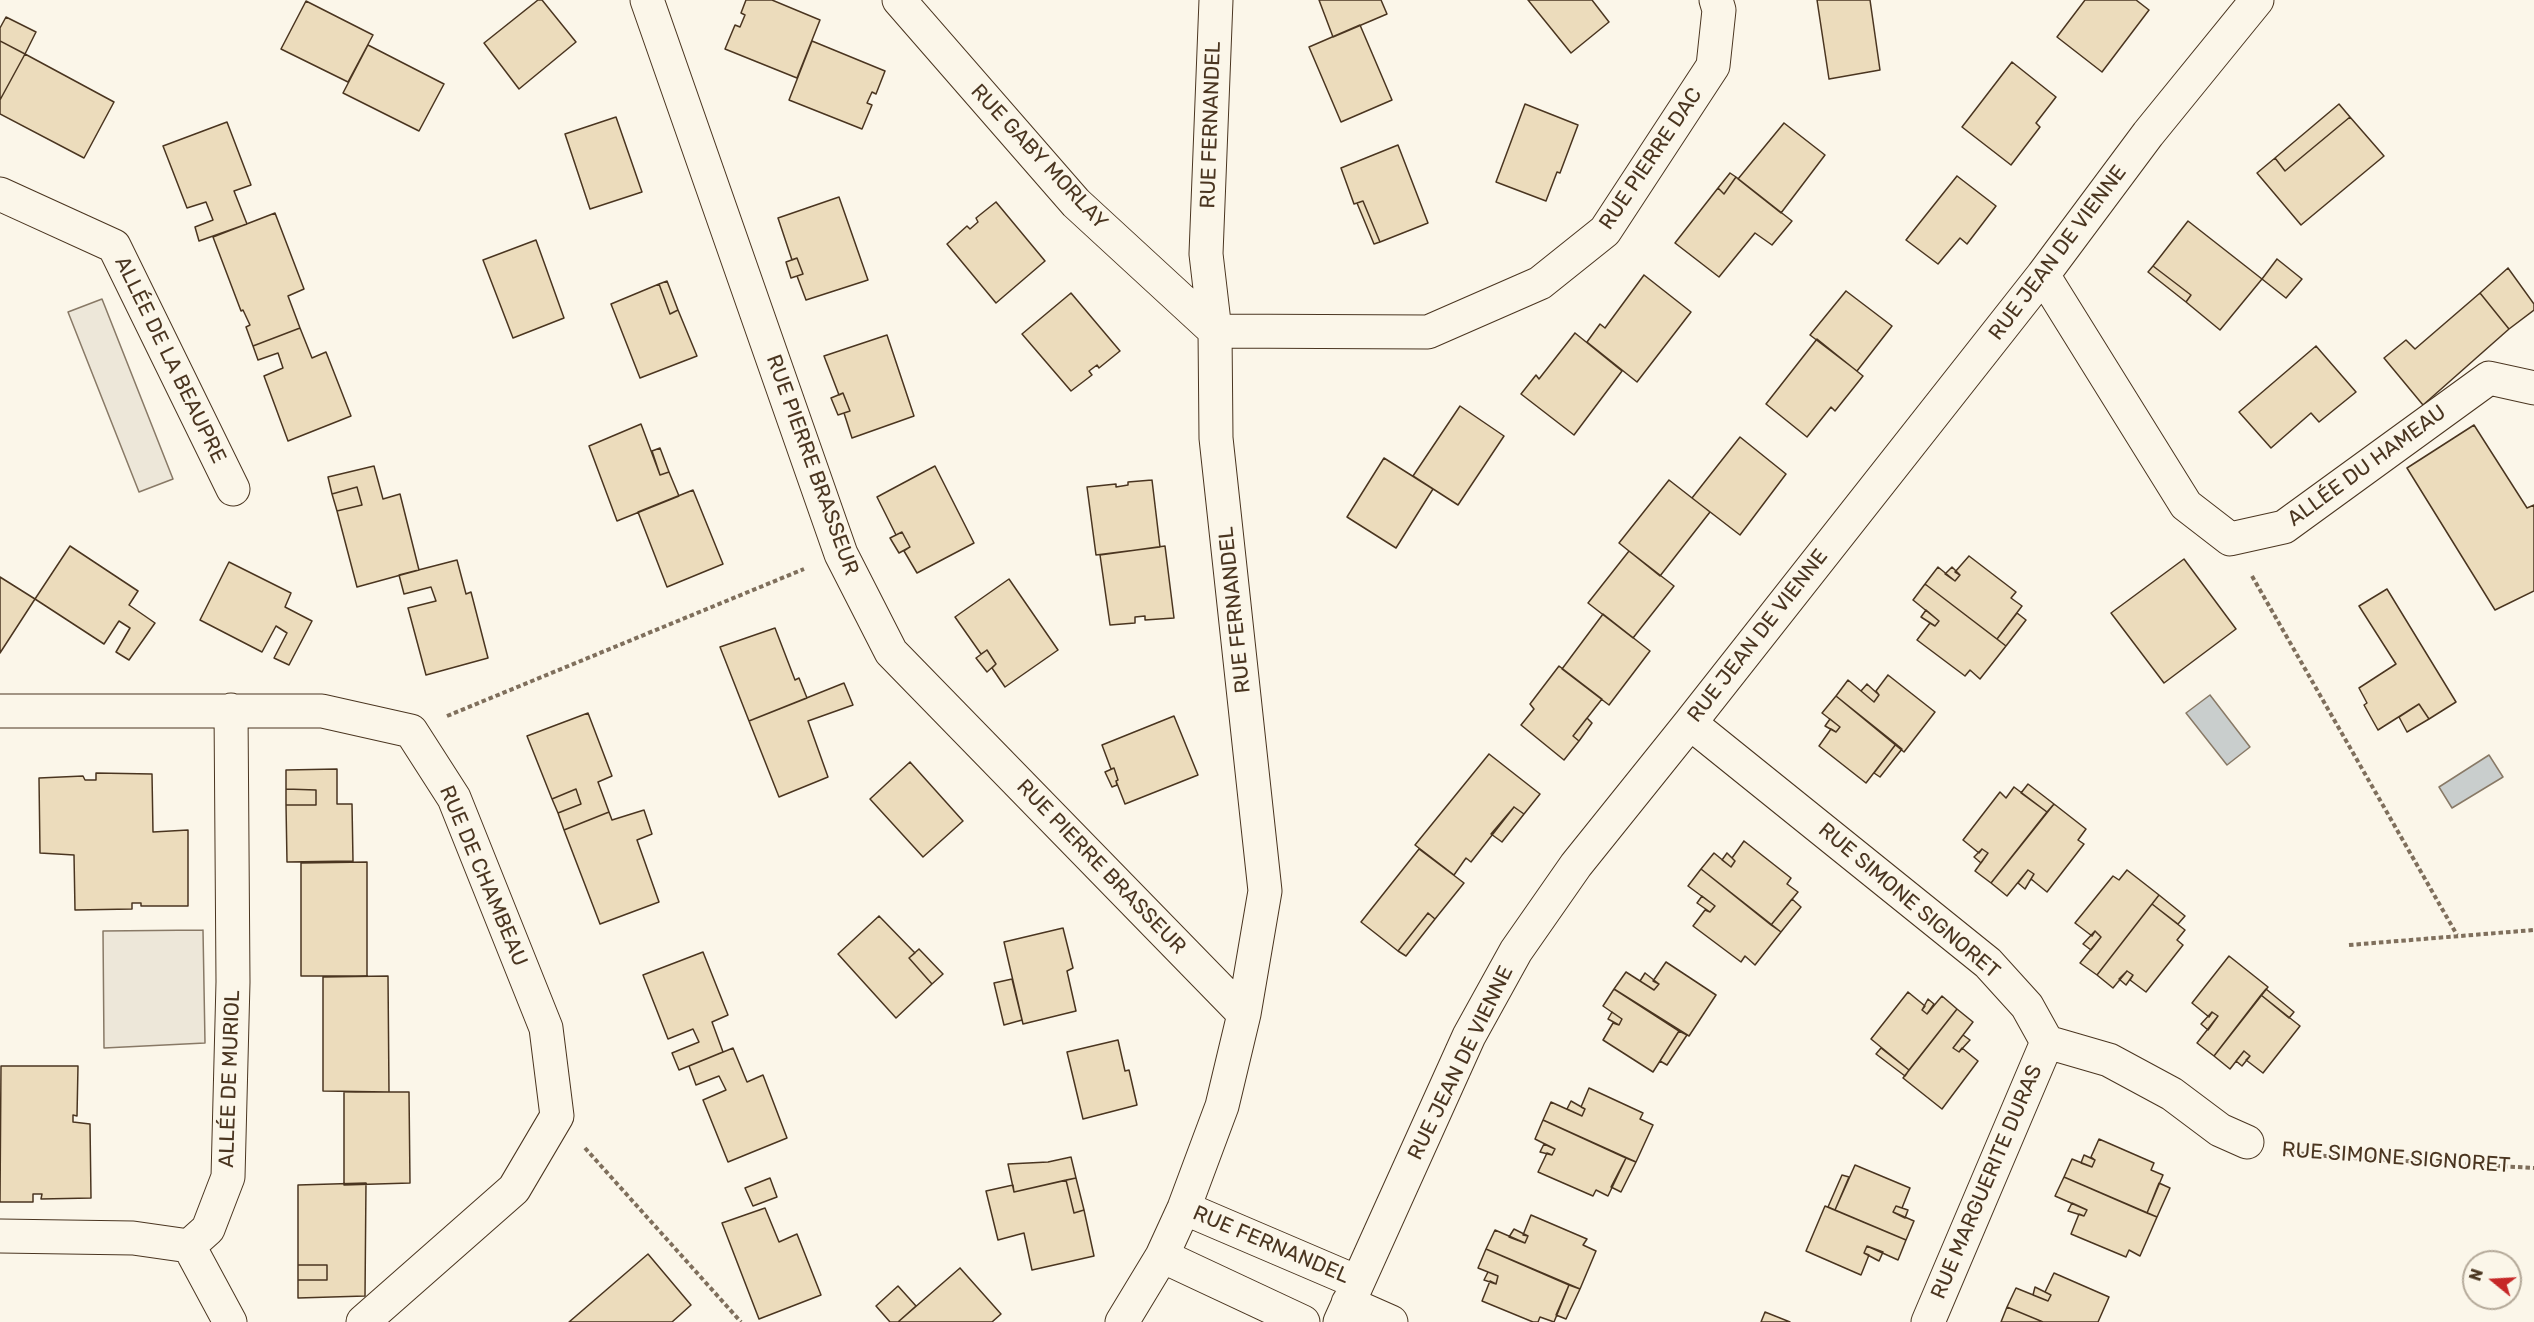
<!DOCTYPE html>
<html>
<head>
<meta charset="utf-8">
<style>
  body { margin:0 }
  #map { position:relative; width:2534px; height:1322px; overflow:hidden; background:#fbf6e9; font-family:Rubik,sans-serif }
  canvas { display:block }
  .north { position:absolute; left:2462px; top:1250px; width:60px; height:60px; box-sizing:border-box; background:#fbf6e9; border:2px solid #b4a999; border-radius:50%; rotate:288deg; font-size:16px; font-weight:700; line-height:24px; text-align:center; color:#4a3520 }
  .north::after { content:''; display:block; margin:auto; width:21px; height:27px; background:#c62828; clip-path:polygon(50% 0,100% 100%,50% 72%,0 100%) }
</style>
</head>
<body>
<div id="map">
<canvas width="2534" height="1322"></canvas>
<div class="north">N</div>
</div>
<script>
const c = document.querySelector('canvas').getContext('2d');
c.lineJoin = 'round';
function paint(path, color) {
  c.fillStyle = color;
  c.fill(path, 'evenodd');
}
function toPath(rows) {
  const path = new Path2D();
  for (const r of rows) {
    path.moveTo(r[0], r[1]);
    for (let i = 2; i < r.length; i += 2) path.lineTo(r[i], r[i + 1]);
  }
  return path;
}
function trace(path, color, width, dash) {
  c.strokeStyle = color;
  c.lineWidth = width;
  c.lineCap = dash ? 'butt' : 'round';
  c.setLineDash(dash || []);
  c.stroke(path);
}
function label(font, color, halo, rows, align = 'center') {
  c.font = font + ' Rubik,sans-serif';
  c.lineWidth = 4.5;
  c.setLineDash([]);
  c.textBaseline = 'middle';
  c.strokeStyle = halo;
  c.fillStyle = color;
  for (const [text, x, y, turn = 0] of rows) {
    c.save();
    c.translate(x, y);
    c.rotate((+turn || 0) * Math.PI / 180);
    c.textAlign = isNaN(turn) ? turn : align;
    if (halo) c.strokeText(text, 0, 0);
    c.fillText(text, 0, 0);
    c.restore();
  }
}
const parking = toPath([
  [102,299,173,479,139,492,68,312,102,299],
  [203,930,205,1043,104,1048,103,931,203,930]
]);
paint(parking, '#ede7d9');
trace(parking, '#887966', 1.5);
const water = toPath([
  [2210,695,2250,747,2227,765,2186,713,2210,695],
  [2489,755,2503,777,2452,808,2439,787,2489,755]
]);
paint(water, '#c9cecd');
trace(water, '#887966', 1.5);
const building = toPath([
  [538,0,542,0,576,42,519,89,484,43,538,0],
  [746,0,772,0,820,20,797,78,725,49,735,25,740,27,745,15,741,13,746,0],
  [1319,0,1381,0,1387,14,1333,37,1319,0],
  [1528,0,1592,0,1609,22,1571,53,1528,0],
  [1817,0,1870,0,1880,70,1829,79,1817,0],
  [2085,0,2136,0,2149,10,2102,72,2057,37,2085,0],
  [306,1,373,35,348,82,281,49,306,1],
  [6,17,36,32,25,54,0,41,0,28,6,17],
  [1360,25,1392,100,1341,122,1309,47,1360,25],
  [0,41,25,54,0,100,0,41],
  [812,41,885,71,876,94,872,92,867,103,872,105,862,129,789,100,812,41],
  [368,45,444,84,419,131,343,93,368,45],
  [25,54,114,102,84,158,0,114,0,100,25,54],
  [2012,62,2056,97,2036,123,2040,127,2011,165,1962,127,2012,62],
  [1525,104,1578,125,1560,173,1557,172,1546,201,1496,182,1525,104],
  [2339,104,2350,117,2285,171,2275,158,2339,104],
  [616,117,642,192,590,209,565,134,616,117],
  [2350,117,2384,156,2301,225,2257,173,2275,158,2285,171,2350,117],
  [227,122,251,185,234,191,247,224,199,241,195,227,213,220,206,202,187,208,163,146,227,122],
  [1784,123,1825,155,1781,213,1738,179,1784,123],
  [1398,145,1428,223,1380,242,1363,201,1354,204,1341,168,1398,145],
  [1730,173,1736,177,1724,194,1718,188,1730,173],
  [1957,176,1996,206,1967,244,1960,238,1938,264,1906,240,1957,176],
  [1736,177,1792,221,1772,245,1755,233,1719,277,1675,243,1718,188,1724,194,1736,177],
  [839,197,868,280,806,300,797,276,803,274,797,258,792,260,778,218,839,197],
  [1363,201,1380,242,1374,244,1357,203,1363,201],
  [996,202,1045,261,996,303,947,244,967,226,970,229,978,222,976,218,996,202],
  [275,213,304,289,288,296,300,328,253,346,246,327,250,325,243,310,241,311,213,237,275,213],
  [2188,221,2262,279,2220,330,2186,302,2191,295,2153,266,2188,221],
  [536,240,564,318,513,338,483,260,536,240],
  [797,258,803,274,791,278,786,262,797,258],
  [2277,259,2302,279,2286,298,2262,279,2277,259],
  [2153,266,2191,295,2186,302,2148,272,2153,266],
  [2508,268,2534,304,2534,310,2509,329,2480,293,2508,268],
  [1644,275,1691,312,1637,382,1587,342,1600,324,1605,328,1644,275],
  [667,281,678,310,670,314,659,284,667,281],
  [659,284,670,314,678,310,697,356,640,378,611,304,659,284],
  [1846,291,1892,326,1857,371,1810,335,1846,291],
  [1071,293,1120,351,1099,368,1097,365,1089,371,1092,375,1071,391,1022,334,1071,293],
  [2480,293,2509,329,2423,405,2384,358,2406,340,2415,349,2480,293],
  [300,328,312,358,326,352,351,416,288,441,264,376,283,368,278,353,258,360,253,346,300,328],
  [1575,333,1622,371,1574,435,1521,394,1536,375,1539,379,1575,333],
  [887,335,914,416,852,438,844,413,850,411,843,393,839,395,824,356,887,335],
  [1817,339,1863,376,1835,411,1831,407,1807,437,1766,404,1817,339],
  [2316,346,2356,392,2319,422,2311,413,2271,448,2239,412,2316,346],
  [843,393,850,411,838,415,831,398,843,393],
  [1460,406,1504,436,1458,505,1413,476,1460,406],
  [641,424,660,475,669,472,679,496,617,521,589,446,641,424],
  [2474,425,2527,508,2534,505,2534,591,2495,610,2407,468,2474,425],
  [1740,437,1786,474,1740,535,1692,498,1740,437],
  [660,448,669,472,660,475,652,451,660,448],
  [1384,458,1433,489,1396,548,1347,517,1384,458],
  [374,466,383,499,400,494,419,570,357,587,337,511,362,505,357,487,332,494,328,477,374,466],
  [935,466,974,543,917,573,904,551,910,547,902,532,896,535,877,497,935,466],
  [1152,480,1160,547,1096,555,1087,487,1116,484,1116,487,1128,485,1128,482,1152,480],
  [1669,480,1710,512,1660,576,1619,543,1669,480],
  [357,487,362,505,337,511,332,494,357,487],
  [693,490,723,564,667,587,638,512,693,490],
  [902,532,910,547,899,553,890,538,902,532],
  [70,546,138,591,129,605,155,623,129,660,116,652,130,628,119,621,104,644,35,599,70,546],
  [1165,546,1174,618,1145,620,1145,616,1135,617,1135,623,1110,625,1100,555,1165,546],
  [1629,551,1674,586,1633,638,1588,603,1629,551],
  [1969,556,2016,592,2011,598,2022,606,1997,639,1925,584,1938,567,1955,581,1960,575,1955,572,1969,556],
  [2184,559,2236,629,2164,683,2111,613,2184,559],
  [457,560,466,594,471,592,488,658,426,675,408,608,436,601,431,587,404,594,399,575,457,560],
  [229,562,291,593,285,607,312,621,289,665,274,658,287,633,276,626,262,652,200,620,229,562],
  [1952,567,1960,575,1955,581,1945,574,1952,567],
  [0,577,35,599,0,653,0,577],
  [1009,579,1058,650,1005,687,992,668,996,664,987,650,981,654,955,617,1009,579],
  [1925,584,2006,646,1980,679,1970,670,1965,676,1917,640,1930,623,1935,626,1939,621,1913,600,1925,584],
  [2387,589,2456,702,2429,719,2419,704,2378,730,2364,705,2367,703,2359,688,2396,664,2359,606,2387,589],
  [1926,610,1939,621,1935,626,1921,617,1926,610],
  [2017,613,2026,620,2006,646,1997,639,2017,613],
  [1603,614,1650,651,1609,705,1562,669,1603,614],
  [775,628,795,680,799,678,807,698,749,721,720,647,775,628],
  [987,650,996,664,987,672,976,658,987,650],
  [1559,666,1602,699,1573,736,1579,741,1564,760,1521,725,1534,709,1530,704,1559,666],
  [1888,675,1935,712,1904,752,1836,696,1848,680,1874,702,1879,695,1876,691,1888,675],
  [844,683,853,705,808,721,828,777,779,797,749,721,844,683],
  [1867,684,1879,695,1874,702,1861,691,1867,684],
  [1836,696,1896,744,1866,783,1819,746,1831,729,1836,732,1840,727,1822,713,1836,696],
  [2419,704,2429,719,2407,732,2399,717,2419,704],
  [588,713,612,776,598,782,609,812,564,830,558,813,581,804,576,789,552,799,527,736,588,713],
  [1174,716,1198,775,1125,804,1116,781,1118,780,1114,768,1111,769,1102,745,1174,716],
  [1587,718,1592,723,1579,741,1573,736,1587,718],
  [1830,719,1840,727,1836,732,1825,726,1830,719],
  [1896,744,1902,749,1880,777,1874,773,1896,744],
  [1489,754,1540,794,1524,814,1514,807,1471,862,1466,858,1454,875,1415,845,1489,754],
  [910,762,963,821,923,857,870,799,910,762],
  [1114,768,1118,780,1116,781,1117,785,1112,787,1105,772,1114,768],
  [337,769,337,804,352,804,353,861,287,862,286,805,316,805,316,790,286,789,286,770,337,769],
  [96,773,152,774,153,832,188,830,188,906,141,906,141,903,132,903,132,909,75,910,74,855,40,853,39,778,83,776,85,780,96,780,96,773],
  [2028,784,2054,804,2047,812,2021,793,2028,784],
  [2014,787,2047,812,1991,883,1975,871,1988,853,1982,849,1979,853,1963,840,2000,792,2006,798,2014,787],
  [286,789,316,790,316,805,286,805,286,789],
  [576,789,581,804,558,813,552,799,576,789],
  [2054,804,2086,829,2078,840,2084,844,2047,892,2031,879,2034,874,2028,870,2007,896,1991,883,2054,804],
  [1514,807,1524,814,1502,842,1491,834,1514,807],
  [644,810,652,834,637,840,659,902,600,924,564,830,609,812,612,820,644,810],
  [1744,841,1791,878,1787,884,1798,892,1771,925,1701,869,1714,853,1731,867,1735,861,1732,858,1744,841],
  [1419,849,1464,883,1435,919,1428,913,1398,951,1361,922,1419,849],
  [1982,849,1988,853,1981,863,1974,857,1982,849],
  [1727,853,1735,861,1731,867,1722,860,1727,853],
  [367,862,367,976,301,976,301,863,367,862],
  [1701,869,1781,932,1755,965,1745,956,1741,962,1693,926,1705,910,1710,912,1715,906,1688,886,1701,869],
  [2028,870,2034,874,2025,889,2018,883,2028,870],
  [2127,870,2159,895,2097,975,2080,963,2101,937,2095,931,2092,936,2075,923,2113,876,2119,880,2127,870],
  [2159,895,2185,916,2178,924,2152,904,2159,895],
  [1702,896,1715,906,1710,912,1697,903,1702,896],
  [1792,899,1801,907,1781,932,1771,925,1792,899],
  [2152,904,2185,930,2177,940,2183,945,2146,992,2130,980,2133,975,2127,971,2113,988,2097,975,2152,904],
  [1428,913,1435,919,1406,956,1398,951,1428,913],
  [879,916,915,953,909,958,932,984,896,1018,838,954,879,916],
  [1063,928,1073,968,1067,971,1076,1011,1023,1024,1004,942,1063,928],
  [2095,931,2101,937,2091,950,2083,944,2095,931],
  [919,949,943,974,932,984,909,958,919,949],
  [703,952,728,1015,712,1022,723,1052,679,1070,672,1053,699,1042,693,1029,668,1039,643,975,703,952],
  [2229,956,2268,987,2214,1056,2197,1043,2218,1016,2212,1012,2209,1017,2192,1003,2229,956],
  [1666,962,1716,995,1689,1036,1614,989,1626,972,1654,990,1659,984,1653,981,1666,962],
  [2127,971,2133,975,2126,985,2119,979,2127,971],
  [1645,973,1659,984,1654,990,1640,981,1645,973],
  [388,976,389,1092,323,1091,323,977,388,976],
  [1012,979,1022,1020,1004,1025,994,983,1012,979],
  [1614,989,1679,1031,1653,1072,1603,1040,1613,1023,1619,1025,1622,1019,1603,1006,1614,989],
  [2266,989,2294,1012,2289,1018,2261,995,2266,989],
  [1908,992,1925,1006,1922,1010,1927,1014,1942,996,1957,1009,1909,1070,1871,1039,1908,992],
  [2261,995,2300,1026,2263,1073,2246,1060,2250,1056,2244,1051,2230,1069,2214,1056,2261,995],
  [1928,999,1934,1004,1927,1014,1922,1010,1928,999],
  [1957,1009,1973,1022,1953,1048,1959,1052,1962,1048,1978,1061,1942,1109,1903,1078,1957,1009],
  [1612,1012,1622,1019,1619,1025,1608,1019,1612,1012],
  [2212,1012,2218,1016,2208,1030,2201,1024,2212,1012],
  [1679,1031,1687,1035,1667,1065,1660,1061,1679,1031],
  [1963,1035,1970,1040,1959,1052,1953,1048,1963,1035],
  [1118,1040,1125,1071,1129,1070,1137,1105,1083,1119,1067,1052,1118,1040],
  [733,1048,747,1082,763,1075,787,1138,728,1162,703,1100,726,1090,719,1076,696,1085,689,1066,733,1048],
  [1881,1048,1909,1070,1905,1076,1876,1054,1881,1048],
  [2244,1051,2250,1056,2242,1066,2236,1061,2244,1051],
  [1,1066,78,1066,77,1116,73,1115,73,1122,90,1124,91,1198,41,1199,42,1194,33,1194,33,1202,0,1202,1,1066],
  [1589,1088,1643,1113,1640,1119,1653,1125,1636,1162,1543,1120,1551,1102,1582,1116,1585,1109,1581,1107,1589,1088],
  [344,1092,409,1092,410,1183,344,1185,344,1092],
  [1571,1101,1585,1109,1582,1116,1567,1109,1571,1101],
  [1543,1120,1626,1158,1608,1196,1596,1190,1593,1196,1538,1172,1547,1153,1552,1155,1555,1149,1535,1139,1543,1120],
  [2099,1139,2154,1163,2151,1170,2163,1175,2147,1213,2064,1177,2072,1159,2092,1167,2095,1160,2091,1157,2099,1139],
  [1544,1144,1555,1149,1552,1155,1540,1152,1544,1144],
  [2084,1155,2095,1160,2092,1167,2081,1163,2084,1155],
  [1071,1157,1076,1178,1014,1192,1008,1164,1048,1162,1071,1157],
  [1626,1158,1636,1162,1621,1192,1611,1187,1626,1158],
  [1855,1165,1910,1188,1902,1208,1896,1206,1893,1212,1914,1221,1906,1240,1835,1210,1855,1165],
  [1842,1175,1849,1177,1835,1210,1828,1207,1842,1175],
  [2064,1177,2157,1217,2140,1256,2129,1250,2126,1257,2071,1234,2079,1214,2084,1216,2087,1210,2055,1196,2064,1177],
  [770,1178,777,1197,753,1206,745,1188,770,1178],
  [1076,1178,1084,1210,1074,1213,1066,1180,1076,1178],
  [1066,1180,1074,1213,1084,1210,1094,1256,1032,1270,1024,1233,998,1240,986,1191,1013,1185,1014,1192,1066,1180],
  [366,1183,365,1296,298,1298,298,1280,327,1280,327,1265,298,1265,298,1185,366,1183],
  [2159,1183,2170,1188,2157,1217,2147,1213,2159,1183],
  [2072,1203,2087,1210,2084,1216,2068,1211,2072,1203],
  [1825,1206,1906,1240,1898,1260,1867,1246,1864,1253,1869,1255,1861,1275,1806,1251,1825,1206],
  [1896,1206,1908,1210,1905,1218,1893,1212,1896,1206],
  [765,1208,779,1242,797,1234,821,1295,759,1319,722,1223,765,1208],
  [1531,1215,1587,1239,1583,1245,1596,1251,1580,1289,1486,1249,1495,1230,1525,1243,1528,1236,1523,1235,1531,1215],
  [1514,1229,1528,1236,1525,1243,1509,1237,1514,1229],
  [1867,1246,1883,1252,1879,1261,1864,1253,1867,1246],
  [1486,1249,1569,1285,1554,1322,1540,1317,1538,1322,1533,1322,1482,1301,1490,1281,1496,1284,1498,1276,1478,1268,1486,1249],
  [648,1254,691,1305,672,1322,569,1322,648,1254],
  [298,1265,327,1265,327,1280,298,1280,298,1265],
  [960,1268,1001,1314,992,1322,898,1322,960,1268],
  [1488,1272,1498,1276,1496,1284,1484,1280,1488,1272],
  [2054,1273,2109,1297,2098,1322,2043,1322,2007,1307,2016,1288,2048,1301,2051,1295,2045,1292,2054,1273],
  [1569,1285,1580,1289,1566,1319,1556,1315,1569,1285],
  [898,1286,916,1306,898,1322,890,1322,876,1306,898,1286],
  [2035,1287,2051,1295,2048,1301,2033,1295,2035,1287],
  [2007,1307,2043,1322,2001,1322,2007,1307],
  [1765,1312,1790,1322,1761,1322,1765,1312]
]);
paint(building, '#ecdcbc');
trace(building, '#4a3520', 1.5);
const street = toPath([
  [647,0,841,554,891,652,1244,1014],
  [899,0,1076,203,1215,331,1428,332,1540,283,1605,231,1713,66,1719,10,1716,0],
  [0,194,114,246,233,489],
  [2043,275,2186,505,2230,539,2284,527,2489,378,2534,388],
  [0,711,322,711,411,731,454,798,546,1028,557,1116,514,1189,363,1322],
  [1690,723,1988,963,2027,1006,2047,1042,2109,1060,2172,1094,2220,1130,2247,1142],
  [1184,1208,1357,1282],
  [0,1236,133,1238,189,1246,208,1229,228,1177,233,982,231,710],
  [189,1246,230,1322],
  [1162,1256,1303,1322],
  [1348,1303,1391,1322],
  [1122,1322,1162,1256,1184,1208,1222,1106,1244,1014,1265,891,1216,438,1215,331,1206,254,1216,0],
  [1340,1322,1469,1036,1516,951,1576,865,1690,723,2043,275,2148,134,2257,0],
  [1928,1322,2047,1042]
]);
trace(street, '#4a3520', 35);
trace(toPath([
  [2252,576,2457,935],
  [447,716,804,569],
  [2349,945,2534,930],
  [585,1148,741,1322],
  [2286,1152,2335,1157,2534,1168]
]), '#7f6f5c', 4, [4.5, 3]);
trace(street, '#fbf6e9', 33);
label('21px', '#4a3520', '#fbf6e9', [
  ["RUE FERNANDEL",1211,125,-88],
  ["RUE GABY MORLAY",1039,157,47],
  ["RUE PIERRE DAC",1651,159,-56],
  ["RUE JEAN DE VIENNE",2058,253,-53],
  ["ALLÉE DE LA BEAUPRE",170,360,64],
  ["RUE PIERRE BRASSEUR",812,465,70],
  ["ALLÉE DU HAMEAU",2367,466,-36],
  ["RUE FERNANDEL",1235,610,-96],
  ["RUE JEAN DE VIENNE",1758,636,-52],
  ["RUE PIERRE BRASSEUR",1101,867,46],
  ["RUE DE CHAMBEAU",483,876,67],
  ["RUE SIMONE SIGNORET",1909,901,40],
  ["RUE JEAN DE VIENNE",1461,1063,-64],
  ["ALLÉE DE MURIOL",230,1079,-88],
  ["RUE SIMONE SIGNORET",2396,1158,4],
  ["RUE MARGUERITE DURAS",1987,1182,-67],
  ["RUE FERNANDEL",1271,1245,23]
]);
</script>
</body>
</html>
